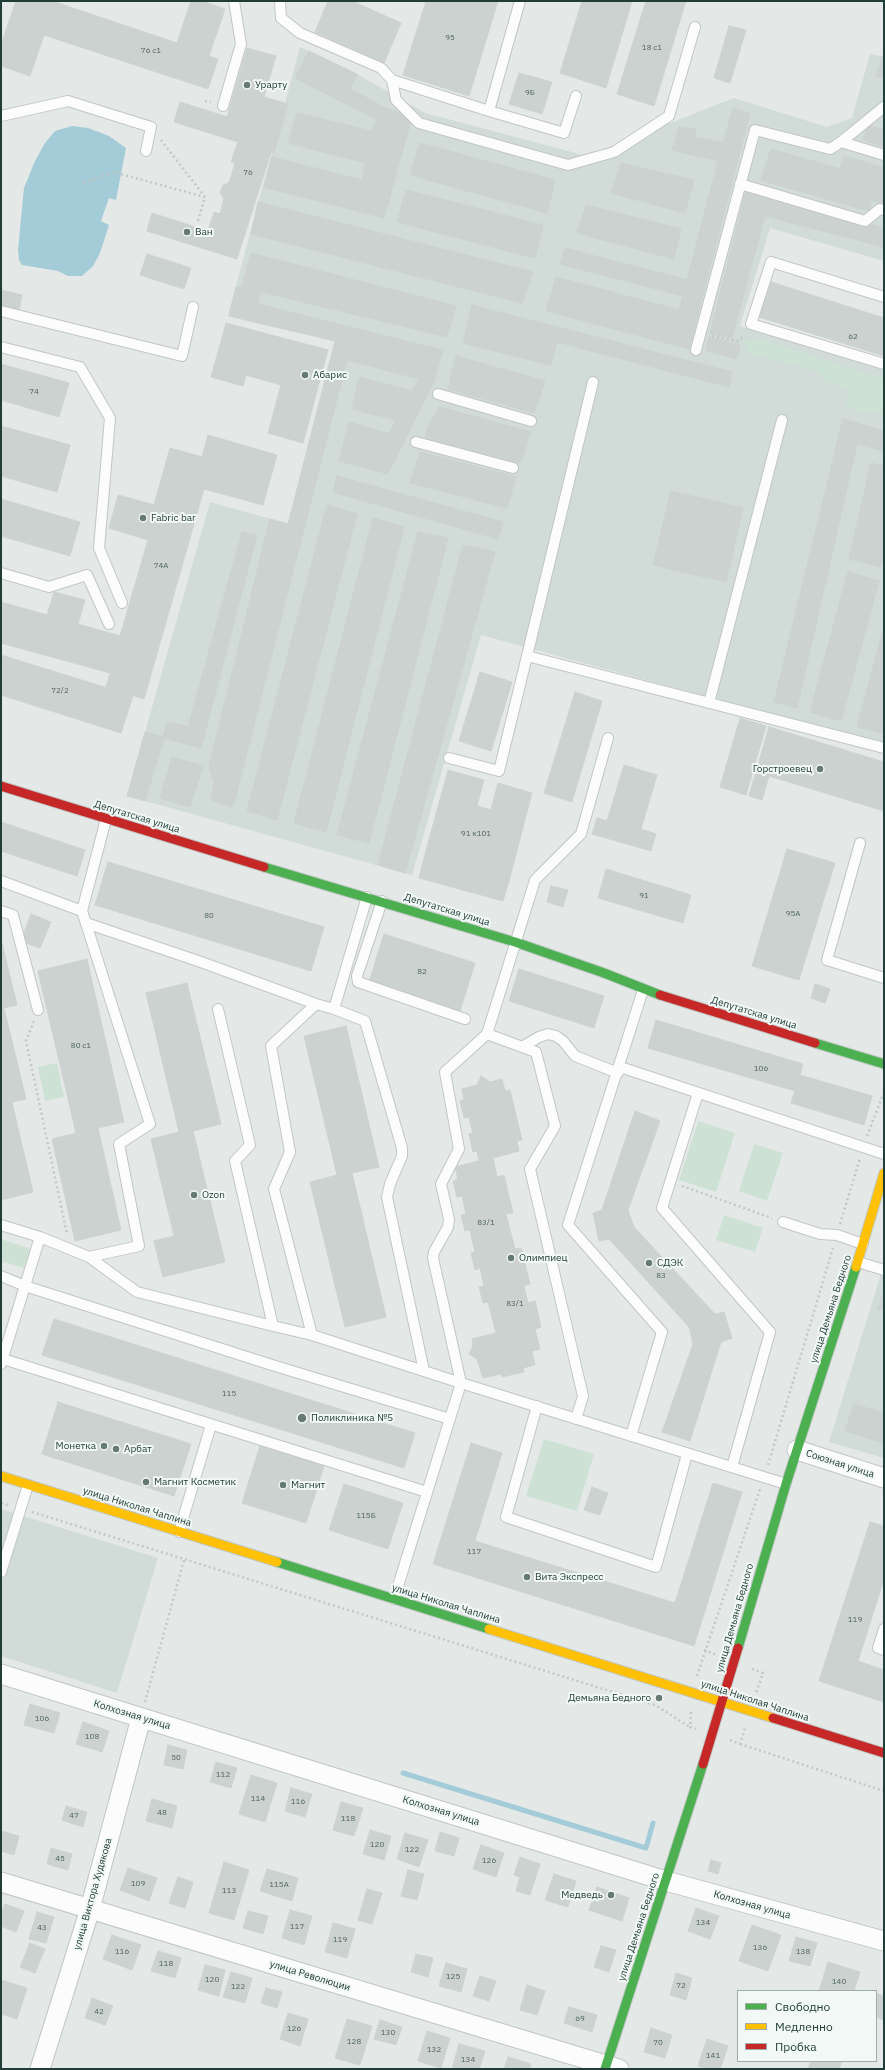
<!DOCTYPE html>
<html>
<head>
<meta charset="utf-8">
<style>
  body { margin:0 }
  #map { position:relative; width:885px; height:2070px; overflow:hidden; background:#e4e9e7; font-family:"IBM Plex Sans",sans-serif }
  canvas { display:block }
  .frame { position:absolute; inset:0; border:2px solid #213d38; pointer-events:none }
  .legend { position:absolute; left:737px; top:1990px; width:140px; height:72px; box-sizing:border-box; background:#f2f8f6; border:1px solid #9eadaa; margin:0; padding:5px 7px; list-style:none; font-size:12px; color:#213d38 }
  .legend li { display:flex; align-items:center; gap:8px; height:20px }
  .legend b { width:20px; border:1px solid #9eadaa }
</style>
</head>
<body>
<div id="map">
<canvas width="885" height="2070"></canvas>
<div class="frame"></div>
<ul class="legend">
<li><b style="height:5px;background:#4caf50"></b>Свободно</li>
<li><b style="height:5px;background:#ffc107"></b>Медленно</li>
<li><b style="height:5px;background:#c62828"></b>Пробка</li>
</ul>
</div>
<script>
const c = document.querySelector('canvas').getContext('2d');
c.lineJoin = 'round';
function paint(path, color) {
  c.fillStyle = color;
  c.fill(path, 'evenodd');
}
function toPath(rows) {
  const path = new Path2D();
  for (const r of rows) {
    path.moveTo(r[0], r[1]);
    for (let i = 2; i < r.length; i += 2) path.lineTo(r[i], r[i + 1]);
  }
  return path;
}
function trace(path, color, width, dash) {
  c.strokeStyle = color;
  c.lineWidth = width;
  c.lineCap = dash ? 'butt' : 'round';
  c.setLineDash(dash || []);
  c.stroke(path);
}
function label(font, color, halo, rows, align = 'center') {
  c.font = font + ' "IBM Plex Sans",sans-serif';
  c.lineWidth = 4;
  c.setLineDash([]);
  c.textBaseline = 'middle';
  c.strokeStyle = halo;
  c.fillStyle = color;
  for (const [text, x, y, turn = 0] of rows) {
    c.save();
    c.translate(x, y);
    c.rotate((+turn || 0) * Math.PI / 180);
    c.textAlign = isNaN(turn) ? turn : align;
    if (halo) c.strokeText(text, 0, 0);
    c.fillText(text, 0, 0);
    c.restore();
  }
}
paint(toPath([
  [300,47,357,74,425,113,587,156,734,98,827,127,852,118,870,54,884,57,884,261,770,228,740,326,884,370,884,745,481,635,412,875,127,796,210,502,288,524,335,341,228,316],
  [884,1264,884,1458,829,1442],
  [1,1509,158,1558,117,1693,1,1656]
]), '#d1dbd7');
paint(toPath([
  [757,338,884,379,884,412,861,411,846,408,848,388,823,381,819,372,746,352,746,342],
  [57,1063,64,1097,45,1101,38,1067],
  [698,1121,735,1133,716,1192,679,1180],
  [754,1144,783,1153,767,1201,739,1191],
  [724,1215,763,1228,755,1252,716,1240],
  [1,1239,31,1249,24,1268,1,1261],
  [544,1439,594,1454,577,1511,526,1496]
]), '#cde2d5');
paint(toPath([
  [72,126,88,128,109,136,126,148,116,200,109,198,101,221,109,225,100,253,93,266,82,276,68,276,58,271,22,265,19,260,18,250,24,188,35,161,45,143,55,131]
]), '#a4cbd8');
trace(toPath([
  [403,1773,646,1848,653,1823]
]), '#a4cbd8', 5);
const building = toPath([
  [16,1,52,1,177,43,191,1,202,1,225,9,209,56,218,59,208,89,44,35,30,76,1,66,1,45,16,1],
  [328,1,352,1,401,23,384,63,315,32,328,1],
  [426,1,498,1,469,96,403,75,426,1],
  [582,1,632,1,606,88,560,73,582,1],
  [646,1,686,1,654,106,617,94,646,1],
  [729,26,746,30,730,83,714,78,729,26],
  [247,48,276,56,264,97,288,104,274,153,246,144,253,125,227,117,247,48],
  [309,51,357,74,350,89,384,107,412,117,384,218,264,187,272,157,362,180,366,163,288,143,297,113,372,131,376,119,295,78,309,51],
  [882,56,884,57,884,78,876,76,882,56],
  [519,73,552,82,542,114,509,104,519,73],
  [180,102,253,125,246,144,271,152,237,259,147,231,152,213,208,231,214,212,220,214,224,198,220,193,223,185,229,183,235,163,231,162,238,142,174,122,180,102],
  [733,108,750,113,689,349,546,311,556,277,679,310,683,296,560,264,565,248,687,280,718,161,672,150,679,127,696,129,694,137,723,143,733,108],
  [868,125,883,130,884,128,884,147,863,140,868,125],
  [420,143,555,180,547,213,410,175,420,143],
  [771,149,840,169,844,156,884,168,884,203,872,200,869,211,761,180,771,149],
  [621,163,694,180,685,213,611,193,621,163],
  [406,190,543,225,535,258,397,222,406,190],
  [746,192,884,228,884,247,765,216,732,338,710,333,746,192],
  [258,202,533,272,522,303,251,234,258,202],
  [586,205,681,229,674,259,577,233,586,205],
  [251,253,456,306,447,337,242,287,251,253],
  [147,254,191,268,184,289,140,275,147,254],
  [771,282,884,318,884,356,759,317,771,282],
  [236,287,260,292,254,322,229,316,236,287],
  [1,290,22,295,19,311,1,307,1,290],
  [258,304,443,350,434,381,388,474,339,461,349,422,389,434,396,420,352,409,359,377,412,391,419,379,347,360,233,807,211,800,214,783,209,766,270,519,288,524,335,341,254,322,258,304],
  [472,305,732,372,729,387,557,342,551,365,463,343,472,305],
  [226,323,328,350,303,443,268,433,281,385,246,375,243,386,211,377,226,323],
  [709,337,740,345,737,359,706,351,709,337],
  [456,356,545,381,534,413,448,389,456,356],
  [1,364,69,383,59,417,1,400,1,364],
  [440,407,531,432,521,463,425,438,430,422,440,407],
  [843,419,884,431,884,451,857,444,797,708,774,702,843,419],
  [1,426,70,445,57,492,1,476,1,426],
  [208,435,277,455,263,505,204,489,144,699,106,687,110,673,1,643,1,602,47,615,54,592,85,600,78,624,120,636,148,540,109,528,118,495,154,505,170,448,202,457,208,435],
  [420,452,516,477,507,508,410,483,420,452],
  [871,463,884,466,884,552,881,567,849,559,871,463],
  [337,476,503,522,498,539,333,492,337,476],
  [671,491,743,508,726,582,653,565,671,491],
  [1,499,80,522,70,556,1,536,1,499],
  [327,505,357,514,277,820,247,811,327,505],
  [373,518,404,527,326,832,294,823,373,518],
  [242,532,257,535,201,748,164,738,145,801,127,796,145,732,163,737,167,722,188,727,242,532],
  [418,532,448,538,369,843,337,835,418,532],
  [463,545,495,552,405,873,378,865,463,545],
  [848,572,879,581,841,721,810,712,848,572],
  [884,626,884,734,857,727,884,626],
  [1,655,133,696,121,733,1,695,1,655],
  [480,672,512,682,491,751,459,741,480,672],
  [575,692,602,701,572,802,544,793,575,692],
  [740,718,766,726,746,795,720,787,740,718],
  [769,727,884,762,884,811,769,776,762,800,749,796,769,727],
  [172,757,203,766,190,807,160,798,172,757],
  [624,765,657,775,641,829,656,834,651,851,592,834,597,818,607,821,624,765],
  [448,770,484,780,477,806,491,810,498,783,532,793,509,881,424,858,448,770],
  [1,822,85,850,77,876,1,851,1,822],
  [787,849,835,863,799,980,752,966,787,849],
  [424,858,509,881,503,901,419,878,424,858],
  [108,862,324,927,311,971,95,905,108,862],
  [606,869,691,895,683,923,598,898,606,869],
  [551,886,568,890,563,907,547,902,551,886],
  [31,914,51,922,40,948,21,941,31,914],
  [384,934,475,963,460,1011,369,982,384,934],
  [1,939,17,1005,4,1008,26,1099,12,1102,33,1192,1,1200,1,939],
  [87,959,124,1122,98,1128,121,1230,75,1241,52,1139,76,1133,38,971,87,959],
  [519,969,604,996,594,1028,509,1001,519,969],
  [187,983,221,1124,193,1131,225,1262,163,1277,154,1241,174,1236,151,1139,179,1132,146,993,187,983],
  [815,984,830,989,825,1003,811,998,815,984],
  [656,1020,803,1064,800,1075,872,1096,864,1125,791,1103,795,1091,648,1048,656,1020],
  [346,1026,379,1167,352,1173,386,1317,345,1327,310,1182,337,1175,304,1036,346,1026],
  [481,1076,490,1082,502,1079,505,1091,510,1090,522,1140,517,1141,519,1151,493,1158,497,1177,504,1175,513,1213,506,1214,515,1249,521,1248,530,1284,524,1286,528,1303,535,1301,541,1327,535,1329,540,1349,532,1351,535,1365,523,1368,524,1372,502,1377,501,1374,483,1378,477,1359,469,1354,473,1346,472,1339,496,1333,488,1302,483,1303,479,1287,484,1286,480,1268,475,1270,471,1253,475,1252,470,1230,465,1231,461,1215,466,1214,462,1196,457,1197,453,1181,458,1179,455,1167,479,1161,477,1151,473,1152,469,1134,473,1133,469,1117,464,1118,460,1101,464,1100,462,1089,477,1085,481,1076],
  [635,1111,660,1121,628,1210,634,1227,715,1314,724,1312,732,1338,721,1342,690,1441,662,1432,693,1344,689,1327,609,1239,599,1241,593,1213,602,1210,635,1111],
  [884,1290,884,1311,878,1309,884,1290],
  [54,1319,415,1433,404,1468,42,1355,54,1319],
  [58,1402,191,1444,174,1496,42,1454,58,1402],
  [854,1404,884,1413,884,1443,845,1431,854,1404],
  [471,1443,502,1453,475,1541,675,1603,713,1483,742,1492,694,1646,433,1564,471,1443],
  [260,1446,324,1466,306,1523,242,1503,260,1446],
  [344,1484,403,1503,388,1549,329,1530,344,1484],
  [592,1487,608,1493,600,1515,584,1510,592,1487],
  [870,1522,884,1526,884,1579,858,1661,884,1670,884,1702,819,1681,870,1522],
  [30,1704,60,1713,54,1733,24,1725,30,1704],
  [83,1722,109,1731,102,1752,76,1744,83,1722],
  [168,1745,187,1750,183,1769,164,1765,168,1745],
  [216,1762,237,1768,231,1788,210,1782,216,1762],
  [251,1775,277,1783,265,1822,239,1814,251,1775],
  [291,1788,312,1794,305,1817,285,1811,291,1788],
  [152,1799,177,1806,172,1828,146,1821,152,1799],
  [341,1802,363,1808,354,1836,333,1830,341,1802],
  [66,1806,87,1812,83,1827,62,1820,66,1806],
  [370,1830,391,1836,384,1860,363,1854,370,1830],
  [1,1831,19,1836,14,1855,1,1851,1,1831],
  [440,1832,459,1838,454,1856,435,1851,440,1832],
  [405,1833,428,1840,419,1867,397,1859,405,1833],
  [481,1845,504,1853,496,1877,473,1869,481,1845],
  [51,1848,72,1854,68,1870,47,1864,51,1848],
  [520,1857,540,1864,530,1895,516,1891,520,1877,514,1875,520,1857],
  [711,1860,721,1863,718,1874,708,1871,711,1860],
  [224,1862,249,1870,234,1920,209,1913,224,1862],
  [128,1868,157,1878,149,1901,120,1890,128,1868],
  [267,1869,298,1878,292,1901,260,1891,267,1869],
  [408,1870,424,1874,417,1900,401,1896,408,1870],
  [554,1874,576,1881,568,1907,545,1900,554,1874],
  [178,1877,193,1882,185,1908,169,1903,178,1877],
  [597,1887,629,1898,622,1921,589,1910,597,1887],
  [367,1889,382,1893,372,1924,358,1920,367,1889],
  [5,1904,24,1911,16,1932,1,1926,1,1915,5,1904],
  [696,1908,719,1916,710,1939,688,1931,696,1908],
  [290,1910,312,1916,304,1945,282,1938,290,1910],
  [248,1911,268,1916,263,1934,243,1928,248,1911],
  [37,1912,54,1917,46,1943,29,1939,37,1912],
  [333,1923,355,1929,347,1958,325,1952,333,1923],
  [752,1925,781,1935,768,1971,739,1961,752,1925],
  [112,1935,141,1945,132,1970,103,1959,112,1935],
  [796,1937,817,1943,810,1966,789,1961,796,1937],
  [30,1943,45,1949,35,1973,20,1967,30,1943],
  [601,1946,616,1950,609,1972,594,1967,601,1946],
  [158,1951,181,1958,175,1978,151,1971,158,1951],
  [416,1954,433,1958,428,1977,411,1972,416,1954],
  [828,1962,860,1972,854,1991,819,1991,828,1962],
  [446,1963,467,1969,461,1992,439,1986,446,1963],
  [205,1965,225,1970,219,1996,198,1990,205,1965],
  [231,1972,252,1978,245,2003,223,1997,231,1972],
  [676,1973,692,1978,686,2000,670,1995,676,1973],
  [480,1976,496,1981,489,2001,473,1996,480,1976],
  [1,1980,27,1988,17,2019,1,2014,1,1980],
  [527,1985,545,1991,537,2015,520,2010,527,1985],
  [266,1988,282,1992,277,2008,261,2003,266,1988],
  [876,1993,884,1996,884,2020,876,2017,876,1993],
  [92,1998,113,2006,105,2025,85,2018,92,1998],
  [569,2007,597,2015,592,2032,564,2023,569,2007],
  [288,2013,308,2019,300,2046,280,2039,288,2013],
  [347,2019,372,2026,360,2065,335,2058,347,2019],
  [380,2020,402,2027,396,2045,374,2039,380,2020],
  [651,2028,672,2035,665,2058,644,2052,651,2028],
  [427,2031,450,2038,441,2068,418,2061,427,2031],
  [707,2039,728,2046,720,2069,707,2069,698,2066,707,2039],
  [459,2044,485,2051,479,2069,452,2069,459,2044],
  [508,2057,531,2064,530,2069,504,2069,508,2057],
  [811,2061,842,2061,839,2069,808,2069,811,2061]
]);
paint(building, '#ccd2d0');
trace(building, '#ccd2d0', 1);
const lane = toPath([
  [280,1,281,18,300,33,381,68,392,80,396,100,419,123,568,165,614,152,669,116,695,27],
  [392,80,489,111,564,133,576,96],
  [223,106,241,44,234,1],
  [489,111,520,1],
  [1,116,68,101,151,127,146,151],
  [841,142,884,155],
  [740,184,865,221,880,209,884,210],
  [884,297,771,262,751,324,884,364],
  [1,311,182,356,193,307],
  [1,347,80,367,110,418,99,548,122,603],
  [696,350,755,130,830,149,841,142,884,107],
  [593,382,527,656,884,748],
  [438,394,531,421],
  [416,442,513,468],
  [1,573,49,587,87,575,109,624],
  [709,703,782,420],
  [449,758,499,771,527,656],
  [860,843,827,960,884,978],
  [1,881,82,911],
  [367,897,334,1009,316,1004,271,1046,290,1152,274,1189,312,1335,461,1383,433,1258,434,1252,448,1227,449,1219,441,1184,459,1149,445,1072,487,1034,535,880,581,834,608,738],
  [382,901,357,976,358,982,465,1019],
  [1,911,13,915,38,1010],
  [86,923,201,962,316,1004],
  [334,1009,365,1021,402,1148,402,1156,390,1184,387,1197,424,1371],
  [487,1034,536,1052,555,1126,530,1169,583,1396,576,1419],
  [522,1047,539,1037,548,1034,556,1036,563,1041,575,1056,618,1073],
  [620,1067,884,1154],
  [698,1093,662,1208,770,1332,732,1467],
  [783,1222,820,1234,837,1235,863,1244],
  [1,1225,40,1237,1,1364],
  [40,1237,89,1257,139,1246,119,1144,150,1124,82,911,106,819],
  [89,1257,137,1292,273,1326,235,1161,250,1145,218,1009],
  [858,1262,884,1270],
  [1,1276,25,1286,272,1365,450,1419],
  [273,1326,312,1335],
  [3,1359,427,1492],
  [537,1406,506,1517,656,1567,687,1454],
  [631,1436,662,1332,568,1225,643,990],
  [179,1532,211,1425],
  [1,1572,28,1485],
  [394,1599,461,1383,786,1484],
  [884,1629,878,1648,884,1650]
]);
const street = toPath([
  [797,1450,884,1478],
  [1,1674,666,1881,884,1941],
  [1,1882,619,2069],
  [40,2069,90,1909,141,1718]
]);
const fast = toPath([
  [264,867,515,942,604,973,660,995],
  [815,1043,884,1064],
  [277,1562,489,1629],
  [738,1648,786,1484,856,1267],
  [605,2069,703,1764]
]);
const slow = toPath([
  [856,1267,884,1173],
  [1,1476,277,1562],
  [489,1629,773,1718]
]);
const jam = toPath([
  [1,786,264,867],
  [660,995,815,1043],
  [773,1718,884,1753],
  [703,1764,738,1648]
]);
trace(lane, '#c1c6c4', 12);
trace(street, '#c1c6c4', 21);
trace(fast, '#bfc7c5', 11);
trace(slow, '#bfc7c5', 11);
trace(jam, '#bfc7c5', 11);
trace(toPath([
  [205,101,211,102],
  [161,140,205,197,198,221],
  [79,185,113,172,205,197],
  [712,336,737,341,745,336],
  [34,1021,26,1041,67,1234],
  [867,1136,884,1092],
  [682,1186,772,1218],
  [840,1224,860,1158],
  [768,1465,833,1248],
  [1,1503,8,1505],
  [32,1512,655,1705,690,1727],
  [704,1650,717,1655],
  [752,1669,763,1673,756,1693],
  [697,1676,760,1489],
  [145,1702,184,1560],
  [691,1712,690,1727,696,1729],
  [730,1740,740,1744,745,1728],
  [740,1744,884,1791]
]), '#c1c9c8', 2.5, [2, 3]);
trace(lane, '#fbfcfb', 10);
trace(street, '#fbfcfb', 19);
trace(fast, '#4caf50', 9);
trace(slow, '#ffc107', 9);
trace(jam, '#c62828', 9);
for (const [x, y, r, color] of [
  [247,85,4,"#657975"],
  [187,232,4,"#657975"],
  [305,375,4,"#657975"],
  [143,518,4,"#657975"],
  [820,769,4,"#657975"],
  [194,1195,4,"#657975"],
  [511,1258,4,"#657975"],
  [649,1263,4,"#657975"],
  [302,1418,5,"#657975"],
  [104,1446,4,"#657975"],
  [116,1449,4,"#657975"],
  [146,1482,4,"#657975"],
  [283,1485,4,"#657975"],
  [527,1577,4,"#657975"],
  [659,1698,4,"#657975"],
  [611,1895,4,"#657975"]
]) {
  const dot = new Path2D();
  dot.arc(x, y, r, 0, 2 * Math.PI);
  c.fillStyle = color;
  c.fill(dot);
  trace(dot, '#f2f8f6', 1.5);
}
label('8px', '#4c635f', null, [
  ["95",450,38],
  ["18 с1",652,48],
  ["76 с1",151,51],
  ["9Б",530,93],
  ["76",248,173],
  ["62",853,337],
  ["74",34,392],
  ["74А",161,566],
  ["72/2",60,691],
  ["91 к101",476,834],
  ["91",644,896],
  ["95А",793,914],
  ["80",209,916],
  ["82",422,972],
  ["80 с1",81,1046],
  ["106",761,1069],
  ["83/1",486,1223],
  ["83",661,1276],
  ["83/1",515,1304],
  ["115",229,1394],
  ["115Б",366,1516],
  ["117",474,1552],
  ["119",855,1620],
  ["106",42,1719],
  ["108",92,1737],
  ["50",176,1758],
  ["112",223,1775],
  ["114",258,1799],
  ["116",298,1802],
  ["48",162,1813],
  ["47",74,1816],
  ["118",348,1819],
  ["120",377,1845],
  ["122",412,1850],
  ["45",60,1859],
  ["126",489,1861],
  ["109",138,1884],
  ["115А",279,1885],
  ["113",229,1891],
  ["134",703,1923],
  ["117",297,1927],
  ["43",42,1928],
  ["119",340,1940],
  ["136",760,1948],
  ["116",122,1952],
  ["138",803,1952],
  ["118",166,1964],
  ["125",453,1977],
  ["120",212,1980],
  ["140",839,1982],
  ["72",681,1986],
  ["122",238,1987],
  ["42",99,2012],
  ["69",580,2019],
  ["126",294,2029],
  ["130",388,2033],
  ["128",354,2042],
  ["70",658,2043],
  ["132",434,2050],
  ["141",713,2056],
  ["134",468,2060]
]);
label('10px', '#213d38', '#f2f8f6', [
  ["Урарту",255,85],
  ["Ван",195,232],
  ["Абарис",313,375],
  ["Fabric bar",151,518],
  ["Горстроевец",812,769,"right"],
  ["Ozon",202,1195],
  ["Олимпиец",519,1258],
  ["СДЭК",657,1263],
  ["Поликлиника №5",311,1418],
  ["Монетка",96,1446,"right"],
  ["Арбат",124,1449],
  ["Магнит Косметик",154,1482],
  ["Магнит",291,1485],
  ["Вита Экспресс",535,1577],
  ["Демьяна Бедного",651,1698,"right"],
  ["Медведь",603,1895,"right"]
], 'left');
label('10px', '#213d38', '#f2f8f6', [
  ["Депутатская улица",137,817,17],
  ["Депутатская улица",447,910,17],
  ["Депутатская улица",754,1013,17],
  ["улица Демьяна Бедного",831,1309,-72],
  ["Союзная улица",840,1464,18],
  ["улица Николая Чаплина",137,1507,17],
  ["улица Николая Чаплина",446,1604,17],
  ["улица Демьяна Бедного",735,1618,-74],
  ["улица Николая Чаплина",755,1701,18],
  ["Колхозная улица",132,1715,17],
  ["Колхозная улица",441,1811,17],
  ["улица Виктора Худякова",93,1894,-74],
  ["Колхозная улица",752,1905,16],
  ["улица Демьяна Бедного",639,1927,-72],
  ["улица Революции",310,1976,17]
]);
</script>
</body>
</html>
